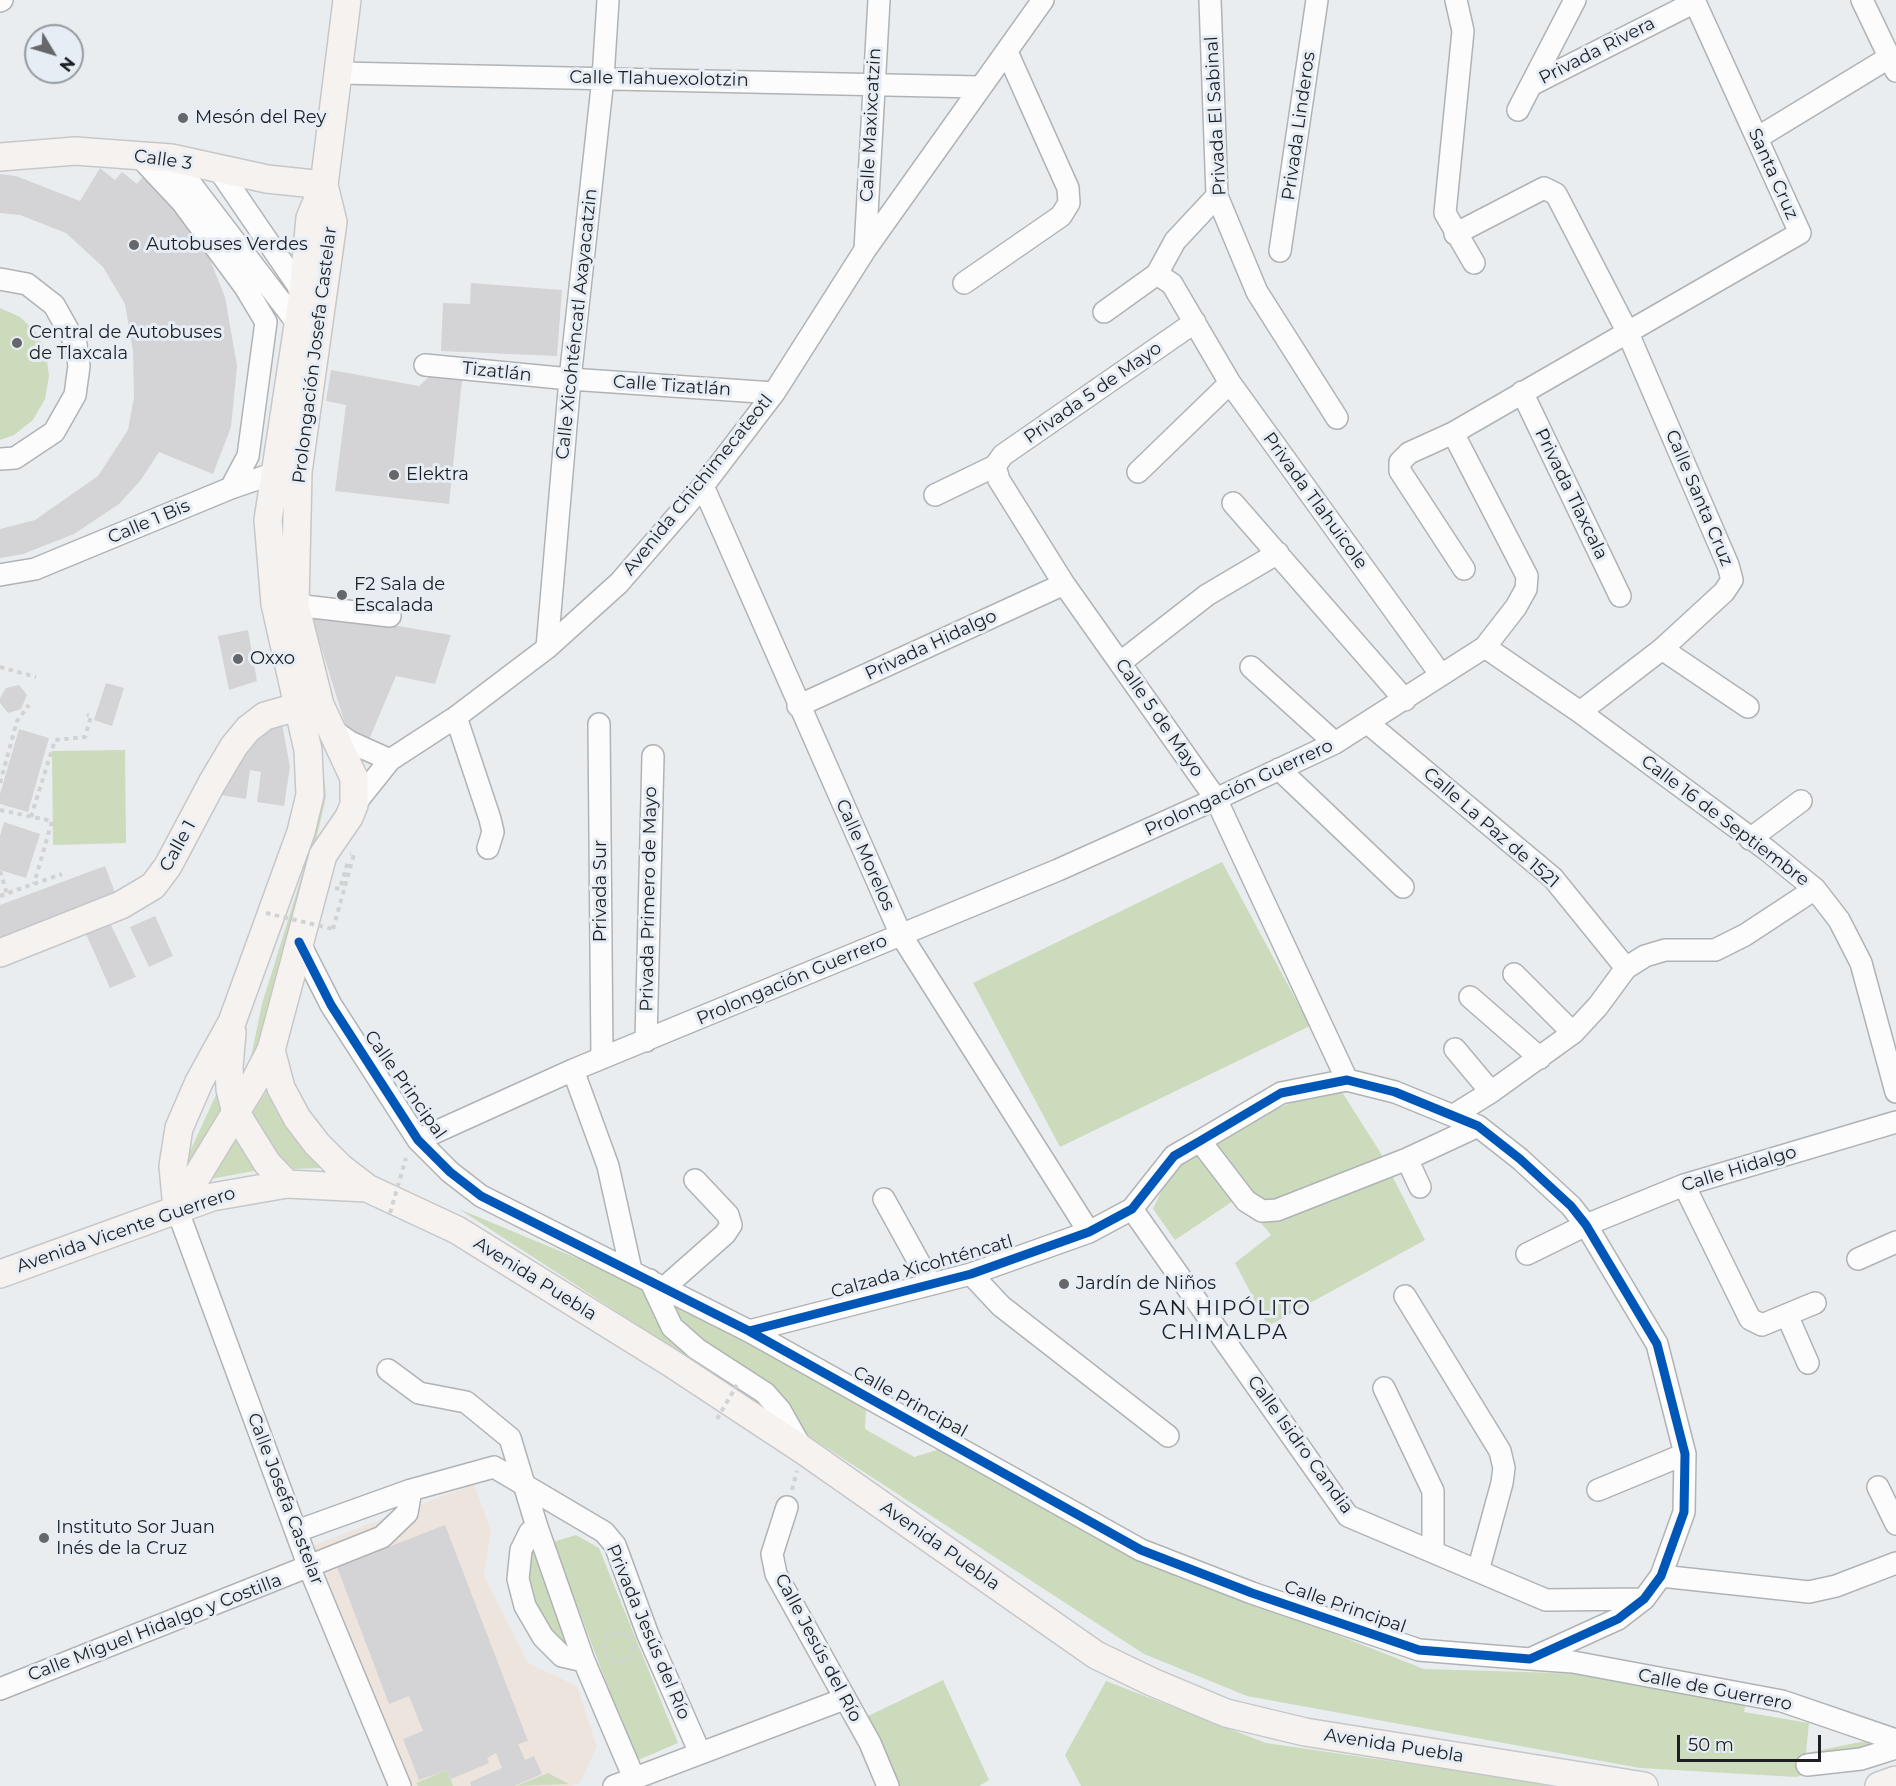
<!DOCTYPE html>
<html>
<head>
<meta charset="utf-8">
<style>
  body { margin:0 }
  #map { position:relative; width:1896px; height:1786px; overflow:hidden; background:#eaedf0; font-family:Montserrat,sans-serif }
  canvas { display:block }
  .north { position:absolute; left:24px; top:24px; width:60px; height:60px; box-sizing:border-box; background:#e6edf4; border:2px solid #969ba0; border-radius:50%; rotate:128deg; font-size:16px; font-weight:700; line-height:24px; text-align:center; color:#1d1f22 }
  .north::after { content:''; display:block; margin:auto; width:21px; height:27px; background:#65676a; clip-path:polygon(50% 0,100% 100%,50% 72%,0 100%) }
  .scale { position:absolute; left:1677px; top:1735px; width:144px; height:27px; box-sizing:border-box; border:3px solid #1d1f22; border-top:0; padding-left:8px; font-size:18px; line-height:21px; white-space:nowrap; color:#1d1f22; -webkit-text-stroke:4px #e6edf4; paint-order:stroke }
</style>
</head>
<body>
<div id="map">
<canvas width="1896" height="1786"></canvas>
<div class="north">N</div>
<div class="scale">50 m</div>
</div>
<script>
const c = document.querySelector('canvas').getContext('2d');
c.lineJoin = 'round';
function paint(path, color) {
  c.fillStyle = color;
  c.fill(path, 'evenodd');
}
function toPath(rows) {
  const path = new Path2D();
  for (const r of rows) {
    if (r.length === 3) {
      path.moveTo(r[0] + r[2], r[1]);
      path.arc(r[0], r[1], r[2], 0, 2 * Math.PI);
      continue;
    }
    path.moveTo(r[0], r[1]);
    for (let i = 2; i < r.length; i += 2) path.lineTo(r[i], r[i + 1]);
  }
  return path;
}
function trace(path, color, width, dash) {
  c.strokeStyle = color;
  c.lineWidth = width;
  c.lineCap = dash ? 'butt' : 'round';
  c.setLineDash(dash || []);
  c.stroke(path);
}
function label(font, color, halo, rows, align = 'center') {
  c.font = font + ' Montserrat,sans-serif';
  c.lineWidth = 6;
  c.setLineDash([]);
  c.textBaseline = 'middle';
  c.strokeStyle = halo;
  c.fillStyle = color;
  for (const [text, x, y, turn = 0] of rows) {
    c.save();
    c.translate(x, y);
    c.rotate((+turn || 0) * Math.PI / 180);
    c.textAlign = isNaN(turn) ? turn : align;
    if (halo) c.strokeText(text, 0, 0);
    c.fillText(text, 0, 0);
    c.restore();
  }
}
paint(toPath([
  [474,1484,491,1530,484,1576,528,1663,577,1686,597,1747,580,1783,572,1786,410,1786,311,1546]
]), '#ede5dd');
paint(toPath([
  [0,308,20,317,36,332,46,352,49,376,45,399,33,420,14,435,0,440],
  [125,750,126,843,53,845,52,751],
  [324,776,326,797,303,896,246,1081,262,1004,315,833],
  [1222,862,1310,1026,1060,1147,973,983],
  [1337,1084,1380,1152,1425,1240,1268,1326,1235,1263,1271,1235,1239,1197,1175,1240,1153,1209,1171,1170,1274,1110],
  [220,1086,226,1110,189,1173,181,1171],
  [268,1089,275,1109,287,1127,323,1168,293,1169,260,1137,250,1116],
  [236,1136,264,1169,211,1179,217,1168],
  [459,1209,639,1284,866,1407,865,1429,914,1457,944,1448,1141,1558,1424,1669,1624,1675,1748,1692,1744,1712,1809,1723,1806,1753,1885,1737,1864,1762,1796,1777,1640,1768,1247,1696,1144,1654],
  [576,1535,599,1548,678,1743,636,1761,553,1542],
  [536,1536,577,1650,561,1649,545,1632,524,1580,524,1550],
  [943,1680,989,1780,979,1786,897,1786,866,1717],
  [1106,1681,1266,1743,1562,1786,1081,1786,1065,1755],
  [447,1770,453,1786,418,1786,416,1783],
  [548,1773,569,1784,516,1786]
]), '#cbdbbc');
paint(toPath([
  [100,168,115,180,122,172,137,184,148,170,204,245,225,297,237,366,231,427,213,474,159,452,140,481,119,504,74,534,23,554,0,558,0,529,35,520,98,476,128,430,134,397,133,351,125,304,103,267,66,233,20,215,0,213,0,174,16,176,80,201],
  [471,283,562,290,557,356,441,351,443,303,470,304],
  [439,368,463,371,449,504,335,491,346,405,326,401,331,370,419,386],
  [310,611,451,635,435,684,396,676,368,742,346,727],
  [248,630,257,681,229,690,218,636],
  [106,683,124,688,112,726,94,720],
  [19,685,27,695,21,709,8,713,0,703,0,698,6,688],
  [282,724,290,767,284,806,257,802,261,772,250,770,246,799,214,794,248,735],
  [19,729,49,738,28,812,0,804,0,794],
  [4,822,40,834,26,878,0,870,0,836],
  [105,866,116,895,0,938,0,905],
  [155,916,173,956,149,967,130,927],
  [110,923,136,977,110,988,86,934],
  [445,1525,528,1741,518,1744,525,1760,534,1756,542,1774,514,1786,471,1786,470,1782,502,1768,496,1753,487,1758,489,1763,451,1779,447,1770,419,1780,403,1739,423,1731,409,1696,389,1704,337,1567]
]), '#d4d3d6');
const minor = toPath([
  [1210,0,1217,196,1257,292,1337,418],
  [1456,0,1463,31,1445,213,1474,263],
  [1862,0,1896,71],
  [0,1,2,0],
  [340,73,979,87],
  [1531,85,1695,2],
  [1518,110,1575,0],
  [1757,138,1890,57],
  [139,156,182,202,245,287,266,322,248,456,231,488],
  [171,158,298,324],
  [219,170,303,293],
  [1455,234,1544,188,1556,194,1627,331,1728,565,1732,580,1724,592,1662,649,1580,712],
  [865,250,879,0],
  [1280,251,1317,0],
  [1157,274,1175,241,1217,196],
  [0,279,27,284,54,305,76,344,79,366,75,395,54,432,15,458,0,459],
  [964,283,1061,216,1069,203,1068,188,1007,52],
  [1104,312,1157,274,1172,284,1230,383,1441,675],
  [425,365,570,379,774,393],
  [1522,392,1620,596],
  [995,466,999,480,1064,584,1216,799,1347,1080],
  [995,466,1003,455,1195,322],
  [1138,472,1230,383],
  [703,486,901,935,1089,1232],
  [935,495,995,466],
  [1233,503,1405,700],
  [1464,569,1400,471,1400,462,1409,453,1453,433,1800,233,1694,0],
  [0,575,35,569,231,488,275,473,289,473],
  [295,605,390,616],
  [1485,647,1580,712,1767,850,1815,889,1839,920,1861,963,1896,1092],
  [547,648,570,379,603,78,608,0],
  [1662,649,1748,707],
  [1121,662,1207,595,1278,553],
  [1251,667,1335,743],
  [798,706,1064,584],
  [456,717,490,819,493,832,488,848],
  [599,724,602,1058],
  [1369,724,1553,878,1626,968],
  [330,728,350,742,390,760],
  [1279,769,1403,887],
  [354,805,390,760,456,717,547,648,619,583,703,486,774,393,865,250,1043,0],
  [1750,839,1801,801],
  [299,942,331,1005,418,1140,450,1172,481,1196,749,1331,1141,1550,1252,1593,1419,1650,1530,1659,1618,1619,1644,1599,1661,1576,1684,1512,1685,1454,1657,1344,1586,1225,1571,1206,1520,1159,1478,1126,1395,1092,1347,1080,1281,1093,1200,1141,1174,1156,1132,1209,1089,1232,971,1274,749,1331],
  [1514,974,1573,1033],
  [1470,997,1540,1058],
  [646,1041,653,756],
  [1455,1049,1491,1092],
  [573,1070,608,1166,631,1270],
  [1454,1115,1491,1092,1573,1033,1598,1006,1626,968,1645,956,1665,950,1715,950,1745,935,1815,889],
  [418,1140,573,1070,1058,870,1216,799,1335,743,1485,647,1516,607,1526,589,1527,576,1453,433],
  [1200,1141,1246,1201,1262,1211,1277,1210,1407,1159,1478,1126],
  [1407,1159,1420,1187],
  [1684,1185,1750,1319,1762,1325,1815,1303],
  [884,1199,931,1284],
  [177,1209,309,1567,400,1786],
  [1132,1209,1348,1516,1546,1600,1644,1599],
  [1527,1254,1586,1225,1684,1185,1896,1122],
  [1858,1259,1896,1242],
  [971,1274,1001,1306,1168,1436],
  [650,1280,672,1327,697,1349,765,1393,780,1410,802,1449],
  [665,1287,725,1234,731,1225,728,1215,695,1180],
  [1405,1296,1500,1451,1504,1468,1502,1483,1478,1571],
  [1787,1315,1808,1363],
  [388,1370,419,1393,466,1402,510,1438,537,1527,584,1661,634,1778],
  [1384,1388,1433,1491,1433,1552],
  [1878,1487,1896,1524],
  [1598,1490,1685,1454],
  [787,1507,772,1554,776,1574,870,1743,888,1786],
  [537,1527,530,1532,521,1550,518,1579,525,1606,543,1637,562,1656,584,1661],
  [297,1531,411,1490,494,1467,604,1532,615,1545,648,1635,700,1753],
  [1661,1576,1809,1592,1836,1586,1896,1563],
  [1531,1659,1573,1662,1782,1701,1896,1740],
  [0,1689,382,1537,407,1513,411,1490],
  [1807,1765,1861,1759,1896,1748],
  [614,1786,844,1699]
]);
const major = toPath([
  [0,157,75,151,171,158,267,179,324,185],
  [0,953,121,905,153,886,168,866,212,783,234,746,248,729,265,716,297,707,315,705],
  [232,1032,229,1067,230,1089,236,1113,267,1163,287,1184],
  [271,1050,281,1088,297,1118,317,1144,341,1168,367,1188],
  [177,1209,173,1166,179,1128,199,1082,232,1022,301,832,310,795,308,750,275,604,268,520,303,293,310,218,324,185,347,0],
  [177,1209,256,1079,271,1050,323,855,349,817,354,805,354,778,320,705,295,605,298,472,333,222,324,185],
  [0,1274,212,1197,287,1184,367,1188,457,1230,671,1363,803,1450,1096,1655,1152,1682,1226,1713,1305,1732,1644,1786],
  [1879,1786,1896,1780]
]);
trace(minor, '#b0b3b5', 24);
trace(major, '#c6c7c9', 30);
trace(toPath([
  [0,667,36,677],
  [0,783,17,721,29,705],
  [0,810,52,821,34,884],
  [31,817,55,740,85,737,91,716,87,715],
  [0,871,7,894],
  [335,888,340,889,348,861],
  [0,896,62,874],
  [333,929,354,854,350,854],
  [792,1490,797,1471],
  [619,1647,15]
]), '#d0d2d3', 4, [4.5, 4.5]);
trace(minor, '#fcfcfd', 21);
trace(major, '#f6f2f0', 27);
trace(toPath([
  [266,913,333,929],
  [390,1213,406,1158],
  [717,1419,737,1385]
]), '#d0d2d3', 4, [4.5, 4.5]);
trace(toPath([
  [299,942,331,1005,418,1140,450,1172,481,1196,749,1331,1141,1550,1252,1593,1419,1650,1530,1659,1618,1619,1644,1599,1661,1576,1684,1512,1685,1454,1657,1344,1586,1225,1571,1206,1520,1159,1478,1126,1395,1092,1347,1080,1281,1093,1200,1141,1174,1156,1132,1209,1089,1232,971,1274,749,1331]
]), '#0057b8', 9);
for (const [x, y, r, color] of [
  [183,118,6,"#65676a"],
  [134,245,6,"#65676a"],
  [17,343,6,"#65676a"],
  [394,475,6,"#65676a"],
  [342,595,6,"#65676a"],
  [238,659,6,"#65676a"],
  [1064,1284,6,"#65676a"],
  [44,1538,6,"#65676a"]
]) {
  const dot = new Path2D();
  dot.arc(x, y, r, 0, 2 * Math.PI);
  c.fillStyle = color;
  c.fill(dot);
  trace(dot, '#e6edf4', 2);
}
label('18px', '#1d1f22', '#e6edf4', [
  ["Privada Rivera",1597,51,-27],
  ["Calle Tlahuexolotzin",659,79,1],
  ["Privada El Sabinal",1216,116,-93],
  ["Calle Maxixcatzin",871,125,-87],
  ["Privada Linderos",1299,126,-82],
  ["Calle 3",163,160,8],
  ["Santa Cruz",1773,174,66],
  ["Calle Xicohténcatl Axayacatzin",577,324,-84],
  ["Prolongación Josefa Castelar",315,355,-83],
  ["Tizatlán",497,372,6],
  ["Calle Tizatlán",672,386,4],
  ["Privada 5 de Mayo",1093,393,-35],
  ["Avenida Chichimecateotl",698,485,-51],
  ["Privada Tlaxcala",1571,494,64],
  ["Calle Santa Cruz",1699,498,67],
  ["Privada Tlahuicole",1315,501,54],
  ["Calle 1 Bis",149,522,-23],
  ["Privada Hidalgo",931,645,-25],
  ["Calle 5 de Mayo",1159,718,55],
  ["Prolongación Guerrero",1239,788,-25],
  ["Calle 16 de Septiembre",1725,821,37],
  ["Calle La Paz de 1521",1491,828,41],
  ["Calle 1",178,846,-61],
  ["Calle Morelos",865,855,66],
  ["Privada Sur",601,891,-90],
  ["Privada Primero de Mayo",649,899,-89],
  ["Prolongación Guerrero",792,980,-23],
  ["Calle Principal",405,1085,55],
  ["Calle Hidalgo",1739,1169,-17],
  ["Avenida Vicente Guerrero",126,1230,-19],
  ["Calzada Xicohténcatl",922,1267,-16],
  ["Avenida Puebla",535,1279,32],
  ["Calle Principal",910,1402,29],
  ["Calle Isidro Candia",1300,1445,54],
  ["Calle Josefa Castelar",285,1499,69],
  ["Avenida Puebla",940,1546,35],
  ["Calle Principal",1345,1607,19],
  ["Calle Miguel Hidalgo y Costilla",155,1628,-21],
  ["Privada Jesús del Río",648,1632,67],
  ["Calle Jesús del Río",818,1648,62],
  ["Calle de Guerrero",1715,1690,11],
  ["Avenida Puebla",1394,1746,9]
]);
label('18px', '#1d1f22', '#e6edf4', [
  ["Mesón del Rey",195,118],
  ["Autobuses Verdes",146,245],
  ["Central de Autobuses",29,333],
  ["de Tlaxcala",29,354],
  ["Elektra",406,475],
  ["F2 Sala de",354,585],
  ["Escalada",354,606],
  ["Oxxo",250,659],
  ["Jardín de Niños",1076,1284],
  ["Instituto Sor Juan",56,1528],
  ["Inés de la Cruz",56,1549]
], 'left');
c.letterSpacing = '1.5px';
label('21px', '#1d1f22', '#e6edf4', [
  ["SAN HIPÓLITO",1225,1309],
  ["CHIMALPA",1225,1333]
]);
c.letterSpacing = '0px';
</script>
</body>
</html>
